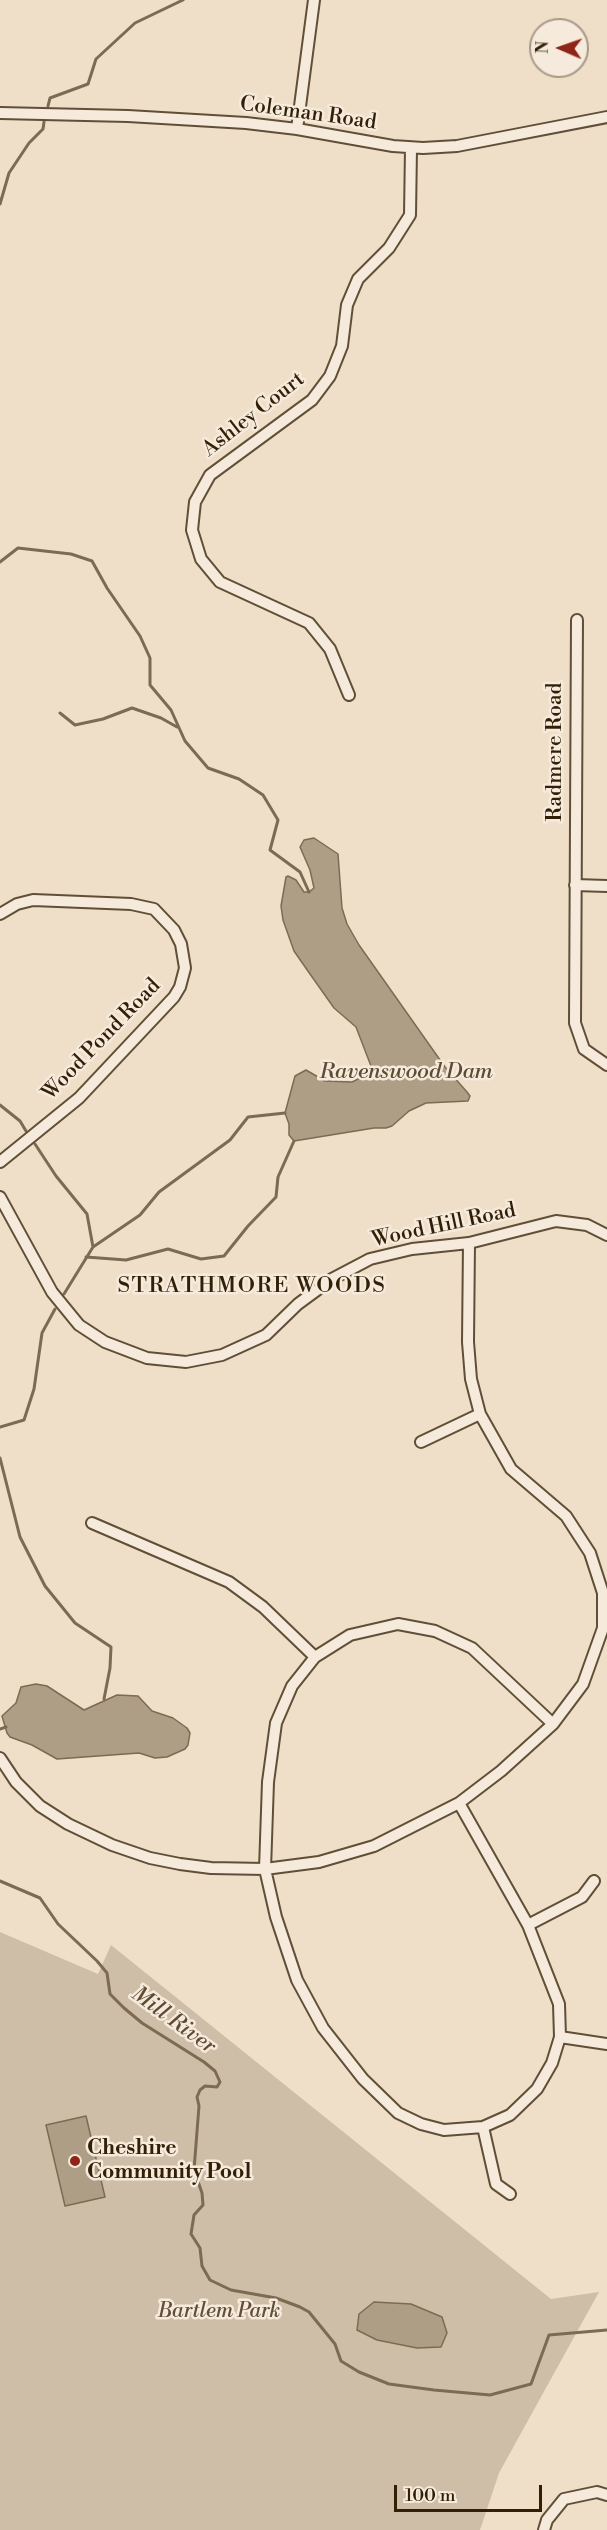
<!DOCTYPE html>
<html>
<head>
<meta charset="utf-8">
<style>
  body { margin:0 }
  #map { position:relative; width:607px; height:2530px; overflow:hidden; background:#efdfc8; font-family:"Libre Bodoni",serif }
  canvas { display:block }
  .north { position:absolute; left:529px; top:18px; width:60px; height:60px; box-sizing:border-box; background:#f5eadb; border:2px solid #a79986; border-radius:50%; rotate:272deg; font-size:16px; font-weight:700; line-height:24px; text-align:center; color:#311f06 }
  .north::after { content:''; display:block; margin:auto; width:21px; height:27px; background:#8f2418; clip-path:polygon(50% 0,100% 100%,50% 72%,0 100%) }
  .scale { position:absolute; left:394px; top:2485px; width:148px; height:27px; box-sizing:border-box; border:3px solid #311f06; border-top:0; padding-left:8px; font-size:18px; line-height:21px; white-space:nowrap; color:#311f06; -webkit-text-stroke:4px #f5eadb; paint-order:stroke }
</style>
</head>
<body>
<div id="map">
<canvas width="607" height="2530"></canvas>
<div class="north">N</div>
<div class="scale">100 m</div>
</div>
<script>
const c = document.querySelector('canvas').getContext('2d');
c.lineJoin = 'round';
function paint(path, color) {
  c.fillStyle = color;
  c.fill(path, 'evenodd');
}
function toPath(rows) {
  const path = new Path2D();
  for (const r of rows) {
    path.moveTo(r[0], r[1]);
    for (let i = 2; i < r.length; i += 2) path.lineTo(r[i], r[i + 1]);
  }
  return path;
}
function trace(path, color, width, dash) {
  c.strokeStyle = color;
  c.lineWidth = width;
  c.lineCap = dash ? 'butt' : 'round';
  c.setLineDash(dash || []);
  c.stroke(path);
}
function label(font, color, halo, rows, align = 'center') {
  c.font = font + ' "Libre Bodoni",serif';
  c.lineWidth = 5;
  c.setLineDash([]);
  c.textBaseline = 'middle';
  c.strokeStyle = halo;
  c.fillStyle = color;
  for (const [text, x, y, turn = 0] of rows) {
    c.save();
    c.translate(x, y);
    c.rotate((+turn || 0) * Math.PI / 180);
    c.textAlign = isNaN(turn) ? turn : align;
    if (halo) c.strokeText(text, 0, 0);
    c.fillText(text, 0, 0);
    c.restore();
  }
}
paint(toPath([
  [0,1932,98,1974,111,1945,551,2299,599,2292,499,2473,480,2530,0,2530]
]), '#cfbea7');
const water = toPath([
  [314,838,338,854,342,908,347,924,359,945,445,1067,467,1092,470,1096,468,1101,426,1103,409,1111,392,1126,386,1128,374,1128,294,1141,289,1135,289,1124,285,1113,295,1076,306,1070,325,1081,352,1082,366,1075,371,1066,356,1027,334,1008,310,974,294,951,283,920,281,906,286,877,288,876,296,880,304,892,309,892,314,888,310,870,300,847,304,840,314,838],
  [36,1684,47,1686,84,1710,117,1695,138,1696,152,1711,173,1718,187,1728,190,1733,188,1745,185,1749,167,1757,155,1758,139,1753,57,1759,32,1745,10,1737,7,1733,2,1716,16,1703,21,1687,36,1684],
  [86,2116,105,2197,65,2206,46,2125,86,2116],
  [374,2302,411,2304,442,2317,447,2333,441,2347,417,2348,377,2340,357,2330,359,2314,374,2302]
]);
paint(water, '#ae9e86');
trace(water, '#7c6b53', 1.5);
trace(toPath([
  [48,106,50,98,88,84,96,59,135,23,183,0],
  [0,204,9,173,29,143,43,129,44,122],
  [0,562,18,548,71,554,92,561,107,588,140,636,150,658,150,685,171,710,185,741,208,768,239,779,263,795,278,820,270,850,300,872,309,892],
  [60,713,75,725,103,719,132,708,161,718,177,727],
  [0,1105,20,1121,26,1131],
  [35,1144,56,1176,87,1214,93,1247],
  [86,1257,126,1260,168,1249,201,1259,224,1256,248,1226,276,1197,278,1177,294,1141],
  [64,1294,93,1247,140,1215,159,1192,230,1140,248,1117,285,1113],
  [0,1427,24,1420,34,1389,42,1333,55,1309],
  [0,1458,20,1537,45,1586,75,1623,111,1647,110,1668,104,1699],
  [0,1729,6,1727],
  [0,1881,40,1898,58,1924,97,1961,107,1973,110,1994,124,2008,142,2023,204,2062,215,2071,220,2082,217,2087,205,2086,200,2090,197,2097,199,2106,194,2170,202,2193,203,2205,194,2215,191,2234,200,2248,202,2266,210,2280,231,2290,276,2298,300,2307,309,2312,335,2344,341,2361,359,2372,389,2384,434,2390,490,2395,531,2384,549,2335,607,2330]
]), '#7c6b53', 3);
const street = toPath([
  [0,113,128,116,246,123,297,129,393,146,423,148,457,146,607,117],
  [297,129,314,0],
  [577,620,575,1023,584,1049,607,1065],
  [349,695,330,649,309,623,220,582,201,559,192,530,195,502,210,475,312,400,330,376,342,346,347,305,358,279,389,248,410,215,411,148],
  [575,885,607,886],
  [0,914,17,904,33,900,131,904,154,909,174,930,181,944,185,968,180,987,174,997,79,1098,0,1162],
  [0,1197,52,1292,79,1325,105,1342,147,1358,186,1362,222,1355,266,1335,298,1304,332,1279,370,1259,412,1249,469,1243,556,1221,587,1225,607,1235],
  [421,1442,480,1414],
  [92,1523,229,1582,263,1607,315,1657],
  [0,1758,16,1782,40,1806,68,1824,112,1845,150,1858,180,1864,211,1868,265,1869,319,1862,374,1846,459,1803,501,1771,553,1724,583,1684,603,1628,603,1593,590,1553,566,1516,511,1469,480,1414,471,1379,468,1342,469,1243],
  [459,1803,528,1925,559,2004,560,2037,552,2063,537,2089,510,2115,483,2127,444,2130,421,2124,398,2113,363,2079,323,2028,297,1980,276,1917,265,1869,268,1782,276,1723,292,1686,315,1657,350,1635,398,1624,435,1631,472,1648,553,1724],
  [528,1925,582,1897,594,1881],
  [560,2037,607,2044],
  [483,2127,496,2184,510,2194],
  [544,2530,547,2520,564,2499,597,2492,607,2495]
]);
trace(street, '#604f36', 14);
trace(street, '#f5eadb', 10);
for (const [x, y, r, color] of [
  [75,2161,6,"#8f2418"]
]) {
  const dot = new Path2D();
  dot.arc(x, y, r, 0, 2 * Math.PI);
  c.fillStyle = color;
  c.fill(dot);
  trace(dot, '#f5eadb', 2);
}
label('21px', '#311f06', '#f5eadb', [
  ["Coleman Road",308,114,8],
  ["Ashley Court",254,415,-38],
  ["Radmere Road",556,752,-90],
  ["Wood Pond Road",102,1040,-46],
  ["Wood Hill Road",444,1226,-12]
]);
label('bold 21px', '#311f06', '#f5eadb', [
  ["Cheshire",87,2149],
  ["Community Pool",87,2173]
], 'left');
label('italic 21px', '#604f36', '#f5eadb', [
  ["Bartlem Park",219,2312]
]);
label('italic 22px', '#5d4b33', '#f5eadb', [
  ["Ravenswood Dam",406,1073],
  ["Mill River",173,2021,36]
]);
c.letterSpacing = '1.5px';
label('22px', '#311f06', '#f5eadb', [
  ["STRATHMORE WOODS",252,1287]
]);
c.letterSpacing = '0px';
</script>
</body>
</html>
